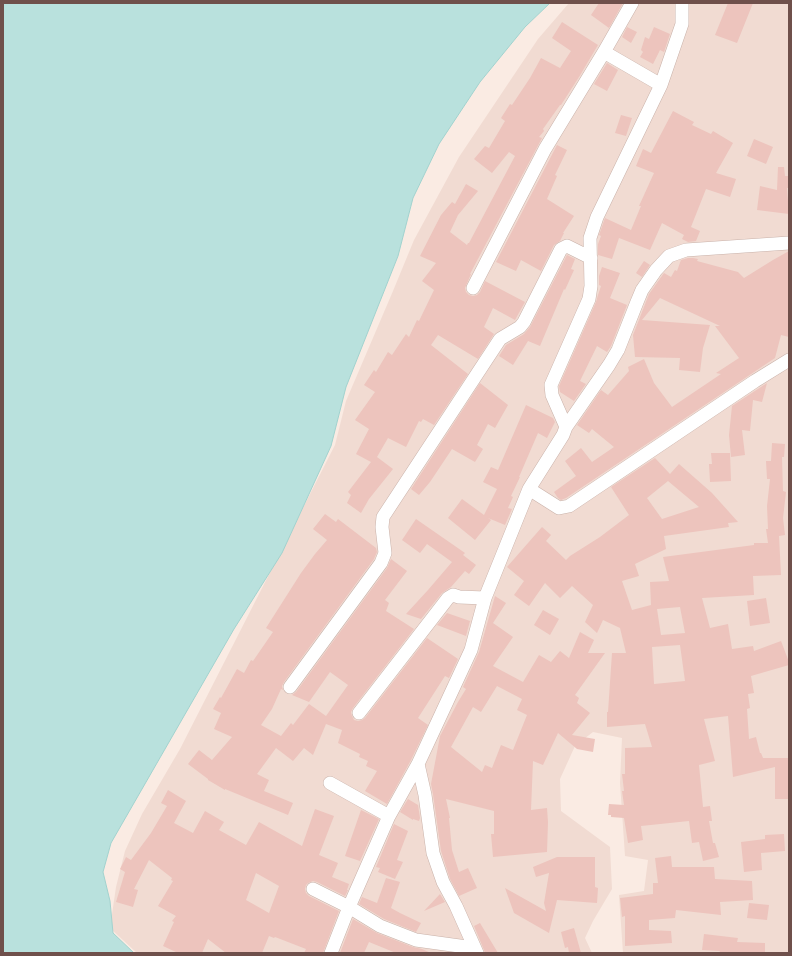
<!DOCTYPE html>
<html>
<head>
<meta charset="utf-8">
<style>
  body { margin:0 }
  #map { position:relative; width:792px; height:956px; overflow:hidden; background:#faebe3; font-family:"Fira Sans",sans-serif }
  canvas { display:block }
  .frame { position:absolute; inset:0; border:4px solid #6f504b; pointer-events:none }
</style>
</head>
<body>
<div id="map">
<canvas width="792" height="956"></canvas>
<div class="frame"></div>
</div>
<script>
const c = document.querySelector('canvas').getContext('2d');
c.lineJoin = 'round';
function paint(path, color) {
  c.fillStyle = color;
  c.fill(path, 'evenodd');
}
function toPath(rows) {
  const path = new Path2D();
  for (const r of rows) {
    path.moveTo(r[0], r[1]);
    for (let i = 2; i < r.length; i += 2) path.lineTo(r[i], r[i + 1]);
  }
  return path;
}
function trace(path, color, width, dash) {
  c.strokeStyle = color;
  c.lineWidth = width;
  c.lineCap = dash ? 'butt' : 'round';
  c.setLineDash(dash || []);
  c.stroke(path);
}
paint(toPath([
  [569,3,789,3,789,953,623,953,619,895,644,891,648,860,625,856,620,783,622,738,593,732,575,746,560,779,561,811,610,847,612,889,593,921,585,938,592,953,137,953,110,928,116,887,125,851,142,814,180,749,335,445,346,401,393,291,414,240,459,157,538,39]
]), '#f1dbd2');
const water = toPath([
  [3,3,550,3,525,27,480,82,439,144,413,198,398,256,346,387,331,446,282,553,234,629,111,843,103,872,110,901,113,933,134,953,3,953,3,3]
]);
paint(water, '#b9e1dd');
trace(water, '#a1d2ce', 1);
paint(toPath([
  [599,3,623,3,609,28,591,15],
  [728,3,753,3,737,43,715,35],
  [562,22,598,45,579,77,561,105,560,105,543,129,544,131,539,137,542,138,470,274,471,274,465,288,466,292,469,295,473,296,477,295,480,292,485,281,525,302,515,320,493,308,484,327,494,334,478,359,438,335,431,345,468,374,434,425,423,419,421,422,419,421,406,447,388,438,377,457,393,469,369,499,361,513,347,503,351,495,348,492,371,462,356,454,369,429,355,420,375,392,364,385,374,370,376,372,388,352,392,355,406,334,409,337,417,320,419,321,434,290,422,281,436,263,420,256,441,215,452,202,455,204,466,184,478,191,458,215,450,232,467,245,468,243,469,243,515,156,509,152,492,173,474,159,485,146,489,148,505,121,501,118,510,104,512,105,530,78,541,58,560,68,571,51,552,38],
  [627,27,637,32,631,43,622,37],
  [654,27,670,34,664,52,660,50,653,64,640,57,643,52,641,50,645,37,649,39],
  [607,63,618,70,607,91,594,84],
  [673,111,694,122,692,125,711,134,713,131,733,143,716,173,736,179,730,197,706,189,691,227,700,231,696,241,688,242,682,239,684,235,662,223,650,250,619,238,612,259,598,255,598,244,601,236,599,235,605,218,631,230,641,206,639,206,654,173,636,166,643,149,651,153],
  [621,115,632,118,626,136,615,133],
  [754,139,773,147,766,164,747,156],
  [557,145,567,150,555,175,557,176,547,199,574,216,563,233,564,233,560,241,554,245,541,271,521,260,516,271,496,262],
  [778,167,784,167,785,176,789,176,789,188,787,188,789,214,757,210,760,186,777,190],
  [789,251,789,337,781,335,775,358,566,498,561,500,558,498,554,492,576,476,565,461,581,448,592,462,614,447,592,429,589,433,577,425,601,390,608,395,629,371,628,367,644,359,654,383,672,407,721,374,716,373,739,358,715,326,720,326,660,298,642,320,710,325,703,348,700,372,679,370,680,358,635,357,633,335,649,294,664,273,671,277,675,270,677,271,681,260,688,258,693,258,698,259,697,261,738,272,744,278,773,260],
  [567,255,575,259,571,269,574,270,565,290,564,289,540,346,528,341,513,365,499,356,506,345,524,334,530,327],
  [644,261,650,265,642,277,636,273],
  [602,267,620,273,610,298,627,305,611,346,607,352,597,346,580,381,586,384,574,401,560,392,559,386,596,302,598,295,601,286,599,285,599,276],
  [480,383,508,405,495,428,488,424,477,445,483,449,475,462,452,449,430,482,419,495,411,489],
  [767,383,762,402,753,400,750,431,742,430,745,455,731,457,729,435,732,406],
  [526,405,553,418,555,422,547,438,538,433,519,477,520,477,511,496,513,497,508,508,512,509,505,525,488,518,491,520,475,540,448,518,462,499,484,515,497,489,483,482,491,467,498,470],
  [772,443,785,444,784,457,782,457,783,491,786,492,783,518,785,535,779,536,781,575,753,576,754,595,702,598,710,628,728,624,732,649,753,646,754,651,781,641,789,662,789,665,751,676,754,693,748,694,750,708,747,709,749,739,756,737,760,753,761,753,763,758,789,758,789,799,775,799,775,767,733,777,728,716,704,719,715,761,699,765,703,807,710,806,712,821,709,821,713,843,715,843,719,857,703,861,699,842,692,843,689,821,641,826,643,840,628,843,624,818,611,817,611,815,608,815,609,804,624,805,622,791,624,791,622,774,625,774,625,748,652,747,645,724,607,727,607,712,608,712,612,653,626,653,620,628,603,620,597,633,585,622,593,605,572,586,560,598,545,583,529,606,514,595,524,581,507,567,542,527,551,535,546,541,566,560,570,556,600,537,629,515,611,487,655,458,670,474,679,464,712,493,738,522,728,523,729,527,664,536,666,549,635,564,639,576,622,581,632,610,651,605,650,582,669,581,663,557,754,545,754,543,768,543,766,529,768,529,767,506,770,479,767,479,766,461,771,461],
  [668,481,699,507,662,519,647,498],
  [680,607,685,633,661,635,657,609],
  [680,645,685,681,654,684,652,647],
  [711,453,730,453,731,481,710,482,709,464,712,464],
  [325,514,336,522,338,519,376,548,377,552,374,559,284,682,282,686,283,690,281,689,272,709,261,725,281,736,291,723,293,725,309,704,326,716,348,685,330,672,309,702,292,695,296,692,387,568,391,559,407,571,385,600,389,603,386,611,414,629,353,708,351,712,352,716,354,720,358,721,362,720,365,718,427,638,458,659,449,678,445,676,418,718,428,725,411,760,387,804,365,791,377,771,366,766,368,761,359,757,360,754,338,743,342,730,326,724,313,755,304,748,293,761,276,748,257,774,269,780,264,791,293,803,288,815,225,789,225,790,208,780,208,779,188,764,199,750,212,760,232,737,214,729,221,713,213,709,220,697,221,698,237,669,244,673,251,660,253,661,273,632,266,628,301,573,315,554,327,540,313,529],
  [416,519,465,553,463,555,476,565,469,574,465,571,451,587,442,593,421,619,406,614,428,590,452,562,427,544,420,553,402,540],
  [495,596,506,603,493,623,513,637,493,666,523,682,539,655,551,662,560,651,569,658,580,632,594,640,588,653,605,653,575,695,579,698,577,703,590,713,572,735,595,739,593,752,577,749,558,733,543,765,533,761,531,810,547,808,548,822,547,852,493,857,491,834,494,834,494,811,446,799,450,818,449,818,452,850,459,872,468,868,477,888,459,896,450,879,441,851,433,794,431,784,440,736,458,702,466,689,463,687,479,652],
  [497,686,522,699,517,710,527,715,513,750,501,745,492,768,485,765,482,772,451,747,473,707,481,712],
  [766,598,770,623,750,626,747,601],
  [543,610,559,619,550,635,534,625],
  [447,613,470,621,466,636,437,625],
  [168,790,186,801,174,823,193,833,205,811,224,822,219,830,246,845,259,822,302,846,315,809,334,816,319,855,338,863,332,877,349,884,347,890,348,890,345,896,317,882,313,881,308,883,306,885,305,889,306,893,309,896,339,911,323,953,304,953,306,949,275,937,274,938,269,936,262,953,226,953,208,939,202,953,178,953,163,946,174,922,172,921,176,916,158,906,173,881,171,880,172,878,149,860,134,889,138,890,133,907,116,902,125,872,120,869,126,857,131,860,151,833,167,806,161,803],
  [256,873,279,886,269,913,246,900],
  [408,799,418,805,420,818,419,821,413,819,413,820,400,812],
  [361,810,379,819,360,861,345,856],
  [394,824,408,831,397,860,403,862,395,879,378,872,380,868,376,867],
  [784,834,785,851,761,853,762,870,744,872,741,842,765,839,765,835],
  [671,856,672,867,714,867,715,879,752,881,753,900,720,902,721,915,676,910,675,918,649,920,649,930,671,931,672,943,625,946,625,916,622,917,620,898,653,894,653,883,658,883,655,858],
  [557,857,595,857,595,887,598,888,597,903,557,900,549,933,514,913,505,888,546,911,544,903,549,873,536,877,533,867],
  [386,878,400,882,391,908,400,913,421,923,416,932,384,919,359,904,362,897,377,903],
  [440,894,445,902,424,911],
  [749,903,769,905,767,920,747,918],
  [353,919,377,933,413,947,422,949,431,953,396,953,369,942,364,953,340,953],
  [480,923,498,953,485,953,484,950,474,926],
  [574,928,581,953,569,953,568,947,565,948,561,932],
  [704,934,738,938,737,942,765,943,765,953,719,953,720,951,702,950]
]), '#edc4bd');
const minor = toPath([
  [604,52,661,85],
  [473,288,545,149,604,52,632,3],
  [566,427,609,365,618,350,637,302,642,290,656,270,669,256,686,250,789,243],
  [529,489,563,435,566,427,552,395,551,385,589,299,591,286,590,238,597,217,661,85,682,24,682,3],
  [290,687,381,563,385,553,382,527,383,517,500,339,520,327,524,322,561,249,567,246,591,258],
  [359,713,448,598,453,595,459,597,485,598],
  [330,783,389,816,418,764],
  [313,889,349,907,380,926,416,940,474,948],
  [331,953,349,907,389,816],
  [477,953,456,906,443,882,433,853,425,795,418,764,471,650,485,598,529,489,559,508,569,506,755,381,789,360]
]);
trace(minor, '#c9b2aa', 14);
trace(minor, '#fff', 13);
</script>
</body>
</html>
